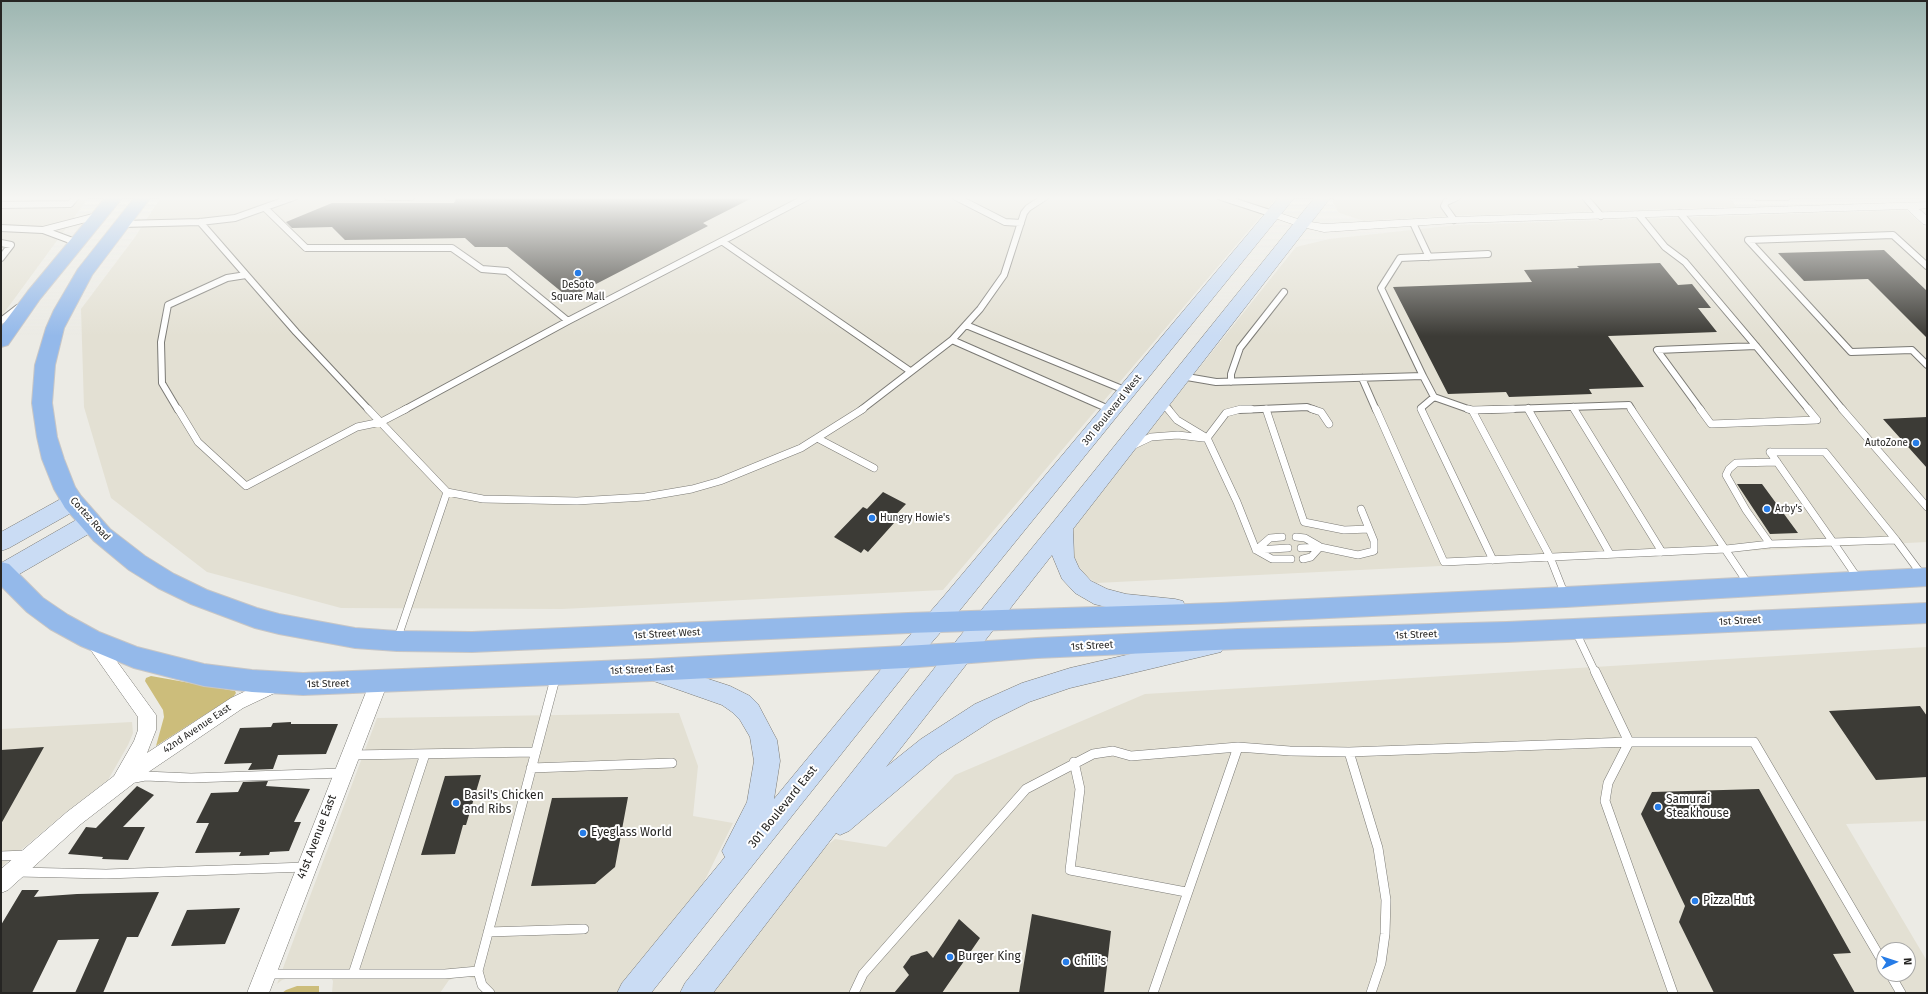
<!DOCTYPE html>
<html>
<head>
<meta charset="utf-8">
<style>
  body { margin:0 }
  #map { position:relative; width:1928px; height:994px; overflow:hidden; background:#ecebe5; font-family:"Fira Sans",sans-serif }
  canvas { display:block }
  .frame { position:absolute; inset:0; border:2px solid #262523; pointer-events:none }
  .north { position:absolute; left:1876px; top:942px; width:40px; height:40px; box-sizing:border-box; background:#fff; border:1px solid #a8a8a7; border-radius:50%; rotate:87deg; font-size:11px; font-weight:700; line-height:16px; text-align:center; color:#262523 }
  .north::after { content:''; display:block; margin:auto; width:14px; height:18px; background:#267ce7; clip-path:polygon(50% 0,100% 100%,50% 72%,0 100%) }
</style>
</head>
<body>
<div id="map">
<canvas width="1928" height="994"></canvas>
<div class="frame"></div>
<div class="north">N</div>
</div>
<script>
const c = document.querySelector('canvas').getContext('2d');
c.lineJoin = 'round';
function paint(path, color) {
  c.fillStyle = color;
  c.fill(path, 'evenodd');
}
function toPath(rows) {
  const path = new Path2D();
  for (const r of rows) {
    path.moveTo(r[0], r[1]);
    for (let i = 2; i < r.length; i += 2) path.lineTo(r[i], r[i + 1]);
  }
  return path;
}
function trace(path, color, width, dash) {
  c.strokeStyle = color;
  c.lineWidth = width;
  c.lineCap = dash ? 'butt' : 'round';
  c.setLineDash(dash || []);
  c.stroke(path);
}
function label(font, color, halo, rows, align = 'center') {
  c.font = font + ' "Fira Sans",sans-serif';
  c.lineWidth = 4;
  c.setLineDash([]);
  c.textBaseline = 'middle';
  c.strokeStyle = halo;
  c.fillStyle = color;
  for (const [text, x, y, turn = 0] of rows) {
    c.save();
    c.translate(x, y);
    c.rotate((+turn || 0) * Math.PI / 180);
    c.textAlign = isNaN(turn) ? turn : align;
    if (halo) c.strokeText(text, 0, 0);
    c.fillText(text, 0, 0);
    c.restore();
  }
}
paint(toPath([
  [1,197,89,197,1,317],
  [161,197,1277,197,943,590,562,609,341,608,207,572,111,498,84,407,81,309,135,237],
  [1335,197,1729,197,1737,207,1451,216,1364,221,1339,213,1332,201],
  [1906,210,1927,229,1927,542,1096,583,1085,575,1077,565,1072,552,1072,540,1075,523,1296,247,1329,239,1457,225],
  [1927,647,1927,821,1846,824,1927,961,1927,993,711,993,818,853,835,839,886,847,955,775,1145,694],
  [1884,950,1908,950,1908,974,1884,974],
  [679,713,698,766,693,816,733,823,701,888,621,993,495,993,478,980,466,976,457,977,449,980,440,993,332,993,333,981,330,976,298,975,282,980,277,984,377,718],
  [132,722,133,733,128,745,108,780,65,813,1,867,1,729]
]), '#e3e0d3');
paint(toPath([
  [151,676,235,691,236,693,234,696,156,746,164,717,163,710,145,681,146,678],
  [297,986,319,986,319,993,282,993,286,990]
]), '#ccbd7b');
paint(toPath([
  [457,197,754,197,703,223,708,226,569,298,507,247,475,247,465,238,345,240,332,227,292,228,286,222,332,203,454,203],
  [1884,250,1927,291,1927,338,1868,279,1804,281,1778,253],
  [1660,263,1678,285,1692,284,1711,308,1698,308,1717,332,1608,336,1644,387,1589,389,1592,394,1509,397,1506,392,1448,394,1393,287,1532,282,1524,270,1579,268,1577,266],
  [1927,417,1927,468,1883,419],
  [1737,484,1762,484,1798,533,1770,534],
  [883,492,906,504,890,521,894,523,868,552,864,549,861,553,834,537,863,507,867,509],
  [1920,706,1927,716,1927,777,1876,780,1829,711],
  [291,722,291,724,338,724,326,754,278,755,273,769,248,770,252,763,224,764,240,728,271,727,273,723],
  [44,747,1,824,1,750],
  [481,775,466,825,463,825,455,854,421,855,445,776],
  [268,781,266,786,310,789,294,822,301,822,289,851,270,852,269,855,239,856,241,852,195,853,209,823,196,823,211,793,238,792,243,782],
  [137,786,154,795,123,827,145,827,128,860,102,859,103,857,68,854,86,827,96,828],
  [1759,789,1851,953,1833,954,1855,993,1714,993,1679,922,1685,906,1641,814,1652,792],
  [628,797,615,867,595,884,531,886,552,798],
  [22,890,39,890,34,897,77,894,159,892,138,937,127,937,103,993,75,993,99,939,58,940,32,993,1,993,1,925],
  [240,908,225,944,171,946,187,910],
  [1032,914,1111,931,1104,993,1019,993],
  [959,919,980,938,942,993,894,993,909,975,903,967,911,956,927,951,933,958]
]), '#3c3b36');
const laneFar2 = toPath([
  [388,197,411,197],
  [956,197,1005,222,1021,223],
  [1221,197,1273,214],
  [1585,197,1601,216],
  [1757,197,1787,197],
  [1,205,70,204,76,197],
  [265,208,306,248,452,248,482,269,507,271,568,321],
  [1680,213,1843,410],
  [1639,215,1665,247,1685,262,1756,346],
  [1454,220,1444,206,1446,202,1457,197],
  [200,222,296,332,369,410],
  [1413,223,1429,257],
  [122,224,200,222,235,218,294,197],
  [1,228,43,230,78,243],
  [43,230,97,216],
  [723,242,910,371],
  [1,243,11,245,1,258],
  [1927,266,1893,235,1748,240,1851,352,1912,350,1927,365],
  [1,321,18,308],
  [966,325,1127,391],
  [952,340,1111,410],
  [1756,346,1809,410],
  [1181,376,1216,382,1423,376,1381,288,1400,258,1488,254],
  [1423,376,1434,397,1471,410],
  [1362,378,1376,410],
  [1231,382,1231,374,1240,348,1284,292],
  [1162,401,1169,410],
  [1573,407,1575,410],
  [1528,408,1529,410],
  [178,410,162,383,161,342,168,305,227,278,246,275],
  [404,410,568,321,807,197],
  [861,410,952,340,980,309,1004,275,1024,213,1028,208,1045,197],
  [1238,410,1307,407,1315,410],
  [1422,410,1421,408,1434,397],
  [1481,410,1629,405,1632,410],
  [1701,410,1657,350,1756,346]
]);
const laneFar1 = toPath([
  [178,409,198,442,246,486,357,427,381,422,406,409],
  [368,409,447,492,483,499,577,501,645,497,692,489,720,481,801,448,863,409],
  [1109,409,1112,410],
  [1168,409,1177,420,1207,438,1237,502,1256,550,1272,559,1291,559],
  [1266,409,1304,522,1344,530,1369,529],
  [1312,409,1321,412,1329,424],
  [1376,409,1444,562,1726,549,1770,544,1833,542],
  [1421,409,1493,560],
  [1468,409,1472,410,1550,557,1565,595],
  [1528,409,1610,554],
  [1574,409,1662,552],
  [1631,409,1749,585],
  [1700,409,1711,424,1817,420,1808,409],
  [1842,409,1927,507],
  [1472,410,1513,409],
  [817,438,874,468],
  [1207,438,1226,413,1241,409,1251,409],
  [1132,446,1151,437,1178,435,1203,438],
  [1770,452,1825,452,1896,540,1833,542,1770,452],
  [1296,537,1305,538,1319,546],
  [1896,540,1922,575],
  [1833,542,1859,580],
  [1770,544,1746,510,1726,475,1729,469,1736,463,1777,462],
  [1301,548,1320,547,1358,555,1374,551,1374,541,1361,509],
  [1256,550,1288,548],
  [1256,550,1270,538,1282,537],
  [1303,559,1311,557,1320,547],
  [1575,630,1595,672],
  [397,640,447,492]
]);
const lane = toPath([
  [1349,752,1378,848,1386,900,1385,934,1381,963,1371,993],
  [351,755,535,752],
  [1074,762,1080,789,1070,870,1186,892],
  [531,768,672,763],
  [135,778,145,776,191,778,342,773],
  [1,856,25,855],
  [18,872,106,874,306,867],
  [488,932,584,929],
  [478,971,556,675],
  [267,974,445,974,478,971,482,985,490,993],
  [353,974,425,754],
  [1890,974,1901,993],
  [854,993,863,974,1026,789,1093,754,1113,751,1131,756,1238,747,1290,751,1349,752,1629,742,1595,671],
  [1153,993,1238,747],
  [1673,993,1605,801,1608,783,1629,742,1754,742,1884,964]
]);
const street = toPath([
  [1927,202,1927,208,1919,209,1927,216,1927,225,1923,224,1907,209,1454,223,1324,232,1298,226,1269,216,1267,214,1273,211,1304,221,1324,224,1454,217,1927,202],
  [91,632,97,634,156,715,156,730,147,753,231,698,275,677,281,680,284,685,281,690,243,708,147,773,81,824,8,890,1,893,1,869,67,812,114,776,134,741,138,730,138,717,83,639,85,634,91,632],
  [379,674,385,677,388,682,269,993,247,993,370,682,373,677,379,674]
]);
const secondary = toPath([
  [1279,197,1295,197,960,610,913,664,651,993,617,993,622,983,725,857,722,851,747,802,754,761,750,737,740,720,732,712,722,705,645,678,641,671,645,664,653,661,730,686,750,696,758,704,777,740,780,761,774,799,897,650,944,596,1279,197],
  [1315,197,1331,197,1073,529,1074,557,1079,568,1091,581,1107,589,1126,594,1175,599,1183,601,1186,608,1183,615,1175,617,1126,612,1094,604,1075,593,1062,579,1052,555,886,767,921,739,975,704,1022,683,1070,668,1213,635,1221,638,1225,645,1221,652,1070,688,1029,702,993,720,939,755,849,831,840,835,836,833,713,993,680,993,685,983,952,646,1054,521,1315,197],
  [73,494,80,496,84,502,80,508,9,548,1,551,1,532,66,496,73,494],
  [91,514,99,516,102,522,99,528,9,580,1,583,1,563,83,516,91,514]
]);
const primary = toPath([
  [106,197,123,197,40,299,8,345,1,347,1,327,28,291,106,197],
  [135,197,151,197,92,275,64,328,55,365,52,403,57,437,64,459,75,487,81,496,110,529,145,556,174,574,207,590,257,608,279,614,355,628,397,631,472,632,908,613,1221,603,1566,587,1927,568,1927,586,1566,607,1221,623,908,633,472,652,397,651,355,648,279,634,255,628,191,604,158,588,129,570,94,541,65,508,54,489,42,459,37,437,32,403,35,365,46,328,54,310,78,269,135,197],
  [1,562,9,564,43,598,68,615,99,632,137,647,204,664,252,670,303,673,651,659,905,646,1037,638,1238,629,1507,622,1927,603,1927,623,1507,642,1238,649,1037,658,905,668,651,681,303,695,252,692,204,686,134,668,81,646,50,629,27,612,1,586,1,562]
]);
trace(laneFar2, '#7b7a75', 8);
trace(laneFar1, '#7b7a75', 8);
trace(lane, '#7b7a75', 10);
trace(street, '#7b7a75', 1);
trace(secondary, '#7b7a75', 1);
trace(primary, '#c7c6c6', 2);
trace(laneFar2, '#fff', 6);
trace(laneFar1, '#fff', 7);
trace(lane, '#fff', 9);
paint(street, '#fff');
paint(secondary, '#cadcf4');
paint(primary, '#94b9ea');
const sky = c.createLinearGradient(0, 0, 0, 336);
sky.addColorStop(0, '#9db6b1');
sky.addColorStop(0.59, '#f6f6f3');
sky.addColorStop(1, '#f6f6f300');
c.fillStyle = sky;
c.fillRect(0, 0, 1928, 336);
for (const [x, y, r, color] of [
  [578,273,4,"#267ce7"],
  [1916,443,4,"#267ce7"],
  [1767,509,4,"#267ce7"],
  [872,518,4,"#267ce7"],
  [456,803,4,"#267ce7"],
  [1658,807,4,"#267ce7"],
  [583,833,4,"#267ce7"],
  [1695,901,4,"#267ce7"],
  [950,957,4,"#267ce7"],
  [1066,962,4,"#267ce7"]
]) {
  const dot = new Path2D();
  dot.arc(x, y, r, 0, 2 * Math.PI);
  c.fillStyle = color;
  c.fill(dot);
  trace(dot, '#fff', 1.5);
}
label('10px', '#262523', '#fff', [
  ["DeSoto",578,285,"center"],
  ["Square Mall",578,297,"center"],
  ["AutoZone",1908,443,"right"],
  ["Arby's",1775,509],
  ["Hungry Howie's",880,518]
], 'left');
label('10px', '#262523', '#fff', [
  ["301 Boulevard West",1112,410,-51],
  ["Cortez Road",90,519,48],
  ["1st Street",1740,621,-3],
  ["1st Street West",667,634,-3],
  ["1st Street",1416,635,-2],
  ["1st Street",1092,646,-3],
  ["1st Street East",642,670,-2],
  ["1st Street",328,684,-1],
  ["42nd Avenue East",197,729,-34]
]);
label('12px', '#262523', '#fff', [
  ["Basil's Chicken",464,796],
  ["and Ribs",464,810],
  ["Samurai",1666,800],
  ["Steakhouse",1666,814],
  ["Eyeglass World",591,833],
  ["Pizza Hut",1703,901],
  ["Burger King",958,957],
  ["Chili's",1074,962]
], 'left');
label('12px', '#262523', '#fff', [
  ["301 Boulevard East",783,807,-51],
  ["41st Avenue East",317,837,-69]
]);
</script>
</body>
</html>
